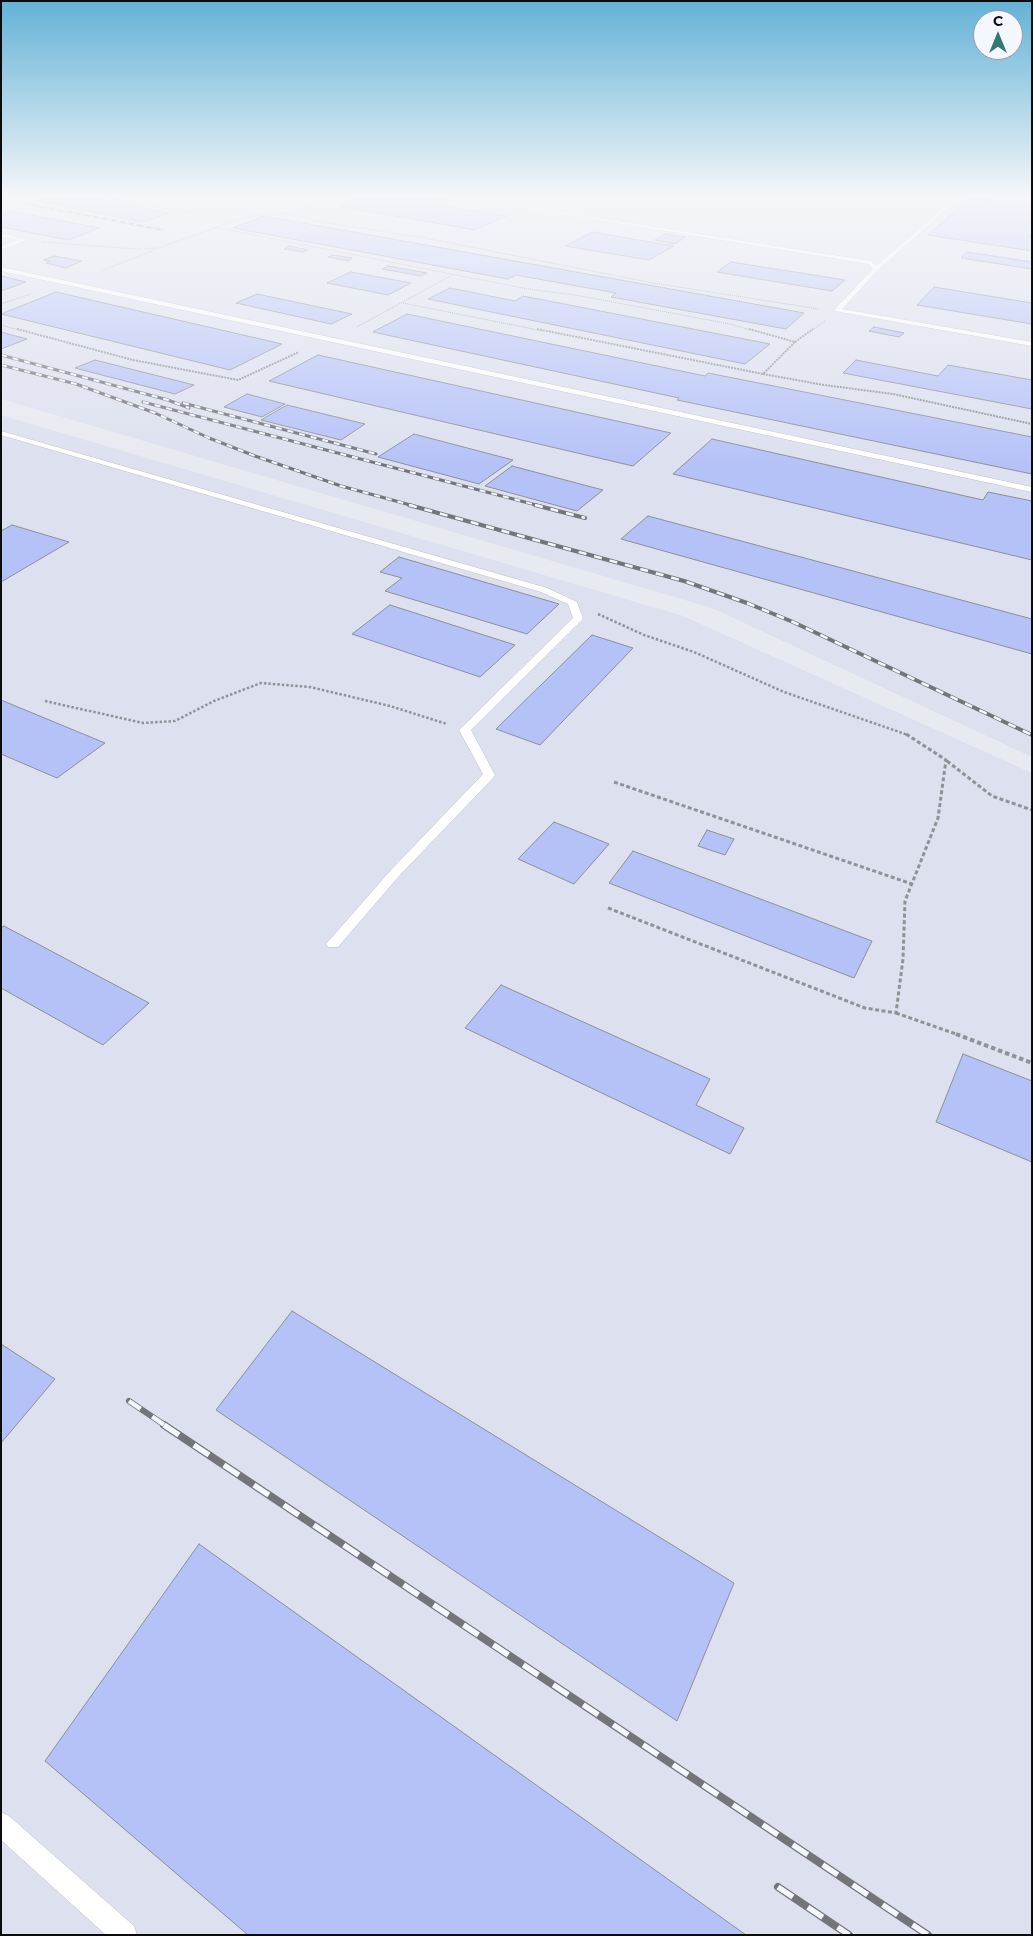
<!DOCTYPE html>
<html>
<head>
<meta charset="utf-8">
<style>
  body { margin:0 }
  #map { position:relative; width:1033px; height:1936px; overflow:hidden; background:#e8eaf1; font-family:Montserrat,sans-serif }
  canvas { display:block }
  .frame { position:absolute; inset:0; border:2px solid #0b0c0e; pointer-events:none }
  .north { position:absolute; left:973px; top:10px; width:50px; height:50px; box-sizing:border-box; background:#f5f7ff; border:1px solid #97999f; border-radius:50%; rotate:0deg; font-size:14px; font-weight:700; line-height:20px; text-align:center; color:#0b0c0e }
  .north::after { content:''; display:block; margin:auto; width:18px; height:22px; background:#317973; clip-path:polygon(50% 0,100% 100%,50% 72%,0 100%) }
</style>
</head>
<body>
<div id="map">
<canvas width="1033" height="1936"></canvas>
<div class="frame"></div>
<div class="north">С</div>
</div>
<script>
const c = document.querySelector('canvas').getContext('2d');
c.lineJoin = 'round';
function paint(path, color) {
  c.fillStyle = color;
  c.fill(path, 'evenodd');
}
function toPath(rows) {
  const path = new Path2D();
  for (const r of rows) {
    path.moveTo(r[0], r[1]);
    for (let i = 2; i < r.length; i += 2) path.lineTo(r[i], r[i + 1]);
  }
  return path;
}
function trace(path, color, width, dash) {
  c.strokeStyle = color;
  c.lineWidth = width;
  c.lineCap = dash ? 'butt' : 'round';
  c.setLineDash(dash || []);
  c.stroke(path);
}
paint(toPath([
  [1,196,1032,196,1032,757,712,608,1,399],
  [1,415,683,616,1032,773,1032,1935,1,1935]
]), '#dce0ef');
const building = toPath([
  [56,196,78,196,169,213,143,222,38,201,56,196],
  [367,196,384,196,412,200,421,196,447,201,438,205,506,216,475,230,339,206,367,196],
  [970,198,1032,206,1032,233,1029,236,1032,236,1032,251,928,235,970,198],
  [9,211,100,228,68,240,1,227,1,214,9,211],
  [264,216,804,313,786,329,611,297,616,293,516,275,508,279,233,228,264,216],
  [592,232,674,246,649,260,565,246,592,232],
  [665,234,685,237,675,244,655,240,665,234],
  [289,246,308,250,303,252,284,249,289,246],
  [967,252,1032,262,1032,269,961,258,967,252],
  [333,255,352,258,348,261,328,257,333,255],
  [54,256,82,261,66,268,46,263,51,261,43,260,54,256],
  [731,262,845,280,832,291,717,272,731,262],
  [388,266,427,273,421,276,382,269,388,266],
  [351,272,411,283,388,295,327,283,351,272],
  [1,276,26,282,1,291,1,276],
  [934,287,1032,303,1032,324,917,305,934,287],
  [450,288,515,301,523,296,770,344,745,364,428,299,450,288],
  [56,292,65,294,282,344,230,370,1,314,56,292],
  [257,294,352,314,331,324,236,303,257,294],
  [407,314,705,376,708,373,1032,437,1032,474,677,400,679,398,373,332,407,314],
  [874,327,904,333,899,337,869,331,874,327],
  [1,332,27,339,1,349,1,332],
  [318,355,671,433,633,466,269,381,318,355],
  [95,360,194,385,175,394,75,368,95,360],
  [856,360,938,376,948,365,1032,380,1032,409,843,373,856,360],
  [247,394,285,404,262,417,224,407,247,394],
  [287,405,365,424,341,440,261,420,287,405],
  [414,434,513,460,479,484,378,457,414,434],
  [712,439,983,500,988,492,1032,501,1032,560,673,474,712,439],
  [512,466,603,490,577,511,485,486,512,466],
  [648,516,1032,619,1032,654,621,539,648,516],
  [12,525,69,542,1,582,1,531,12,525],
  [399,557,559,604,527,634,385,591,402,578,380,572,399,557],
  [390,605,515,645,480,677,352,634,390,605],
  [592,635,633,648,540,745,496,729,592,635],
  [1,700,105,743,57,778,1,754,1,700],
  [554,822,609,844,574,884,518,859,554,822],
  [707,830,734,839,725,855,698,846,707,830],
  [633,851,872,941,854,978,609,883,633,851],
  [4,926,149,1003,103,1045,1,988,1,928,4,926],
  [501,985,710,1079,696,1105,744,1128,730,1154,465,1028,501,985],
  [963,1054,1032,1081,1032,1162,936,1122,963,1054],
  [292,1311,734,1583,677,1721,216,1410,292,1311],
  [1,1344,55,1379,1,1443,1,1344],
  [199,1544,746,1935,248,1935,45,1761,199,1544]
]);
paint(building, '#b5c2f8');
trace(building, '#8e9097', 1);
const service = toPath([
  [450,196,458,196,871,261,876,266,957,196,961,196,878,270,842,309,1032,342,1032,346,835,311,835,309,873,269,869,264,450,196],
  [1,233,26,239,27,240,1,250,1,246,18,240,1,237,1,233],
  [1,267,1032,487,1032,492,1,271,1,267],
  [1,431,547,588,577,602,583,619,581,621,471,730,495,775,493,778,399,876,338,947,328,947,326,944,391,870,483,774,459,730,573,618,568,604,541,592,1,435,1,431],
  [1,1812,9,1816,134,1926,137,1935,106,1935,1,1840,1,1812]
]);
trace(service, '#c0c2c9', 1);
trace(toPath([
  [97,196,196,214],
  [290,213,315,221,425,238,653,283,819,309],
  [214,227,522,288,581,296,730,324,754,331],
  [42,242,136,249,158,248],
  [101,271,172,243,250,216,290,213,338,196],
  [403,303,543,331],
  [1,304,31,294],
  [1,325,22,331],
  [357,327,452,275],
  [811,331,825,321]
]), '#919297', 1, [1, 1]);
trace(toPath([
  [17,329,133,360,238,380,299,352],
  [537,329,763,374],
  [749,329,795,342,763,374,824,385,893,394,1032,424],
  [795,342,813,329]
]), '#919297', 2, [2, 1]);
trace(toPath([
  [598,614,644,635,694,652,784,692,908,735],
  [45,701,143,723,175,721,214,701,261,683,310,687,390,706,447,724]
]), '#919297', 2.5, [2.5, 2]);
trace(toPath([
  [947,761,992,796,1032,810],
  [614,782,912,884],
  [608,908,865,1008,896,1013,903,959,905,901,938,818,946,760,906,734],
  [896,1013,959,1035]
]), '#919297', 3, [4, 2.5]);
trace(toPath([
  [956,1034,1032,1063]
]), '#919297', 4, [4.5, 3]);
paint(service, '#fff');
const railFar4 = toPath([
  [1,199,163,230]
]);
const railFar3 = toPath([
  [1,355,168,400,189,408],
  [1,365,76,384,155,413,209,438,255,456,341,486,414,506],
  [143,402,540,506],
  [183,403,376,454]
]);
const railFar2 = toPath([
  [409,505,684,581,747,603,793,622,1032,735],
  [535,505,585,518]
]);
const railFar1 = toPath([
  [129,1401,166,1426]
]);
const rail = toPath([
  [164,1425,928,1935],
  [778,1887,849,1935]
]);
trace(railFar4, '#74757a', 2);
trace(railFar3, '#74757a', 3);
trace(railFar2, '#74757a', 4);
trace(railFar1, '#74757a', 6);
trace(rail, '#74757a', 8);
trace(railFar4, '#f5f7ff', 1, [4.5]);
trace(railFar3, '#f5f7ff', 2, [6]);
trace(railFar2, '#f5f7ff', 2.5, [8]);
trace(railFar1, '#f5f7ff', 4.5, [14]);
trace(rail, '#f5f7ff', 5.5, [18]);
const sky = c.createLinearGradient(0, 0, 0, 467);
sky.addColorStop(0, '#62b2d6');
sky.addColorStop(0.42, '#f5f6f9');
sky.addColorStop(1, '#f5f6f900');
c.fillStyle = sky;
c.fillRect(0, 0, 1033, 467);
</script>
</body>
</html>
